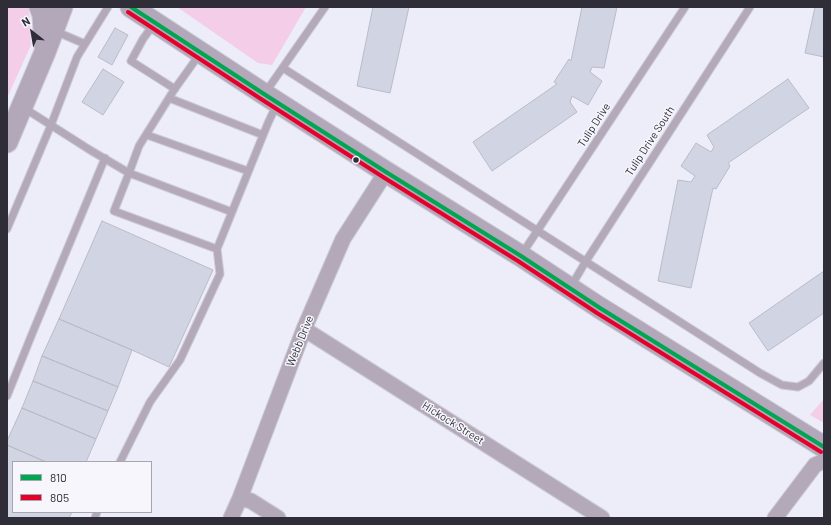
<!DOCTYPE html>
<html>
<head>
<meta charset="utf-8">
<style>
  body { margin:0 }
  #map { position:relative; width:831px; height:525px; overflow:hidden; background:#edecf9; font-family:Barlow,sans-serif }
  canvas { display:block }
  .frame { position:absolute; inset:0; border:8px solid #2e2d38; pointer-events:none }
  .legend { position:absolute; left:12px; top:461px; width:140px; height:52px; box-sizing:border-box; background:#f6f6fc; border:1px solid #a6a6ae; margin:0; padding:5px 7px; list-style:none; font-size:12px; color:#2e2d38 }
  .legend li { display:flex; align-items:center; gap:8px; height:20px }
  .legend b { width:20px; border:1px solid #a6a6ae }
  .north { position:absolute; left:12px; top:12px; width:40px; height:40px; -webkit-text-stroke:3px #f6f6fc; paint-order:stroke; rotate:329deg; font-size:11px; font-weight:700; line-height:16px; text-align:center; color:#2e2d38 }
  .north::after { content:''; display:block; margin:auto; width:14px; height:18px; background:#2e2d38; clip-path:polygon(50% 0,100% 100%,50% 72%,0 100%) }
</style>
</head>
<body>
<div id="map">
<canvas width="831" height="525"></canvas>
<div class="frame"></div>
<ul class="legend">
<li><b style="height:5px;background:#00a651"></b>810</li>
<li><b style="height:5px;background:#e4002b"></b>805</li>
</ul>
<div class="north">N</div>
</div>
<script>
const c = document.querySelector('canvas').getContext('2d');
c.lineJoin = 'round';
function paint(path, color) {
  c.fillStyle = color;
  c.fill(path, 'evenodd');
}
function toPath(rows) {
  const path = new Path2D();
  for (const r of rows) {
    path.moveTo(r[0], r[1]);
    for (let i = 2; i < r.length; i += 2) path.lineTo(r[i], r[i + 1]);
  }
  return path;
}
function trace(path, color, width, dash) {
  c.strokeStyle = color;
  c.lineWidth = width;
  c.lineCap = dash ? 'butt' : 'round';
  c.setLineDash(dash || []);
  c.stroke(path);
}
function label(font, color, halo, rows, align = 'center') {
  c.font = font + ' Barlow,sans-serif';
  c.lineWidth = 3;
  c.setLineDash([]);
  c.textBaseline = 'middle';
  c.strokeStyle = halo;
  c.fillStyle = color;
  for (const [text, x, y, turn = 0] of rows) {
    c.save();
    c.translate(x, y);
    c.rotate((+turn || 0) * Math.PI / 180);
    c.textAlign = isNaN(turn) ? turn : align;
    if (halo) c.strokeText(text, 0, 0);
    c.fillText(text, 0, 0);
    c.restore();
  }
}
paint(toPath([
  [7,7,28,7,29,9,31,45,7,98],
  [177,7,306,7,272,65,258,63],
  [824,399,824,423,810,415]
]), '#f4cde9');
const building = toPath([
  [373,7,409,7,390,93,357,86,373,7],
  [582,7,617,7,604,68,592,67,590,72,602,81,588,105,572,96,570,102,577,112,492,171,473,142,557,84,554,82,569,59,571,61,582,7],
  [815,7,824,7,824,57,805,53,815,7],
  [115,28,128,35,112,65,98,57,115,28],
  [103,69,124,82,103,115,82,102,103,69],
  [788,79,809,108,728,163,730,166,716,189,713,188,691,288,658,281,678,180,691,182,695,176,681,166,696,143,711,152,714,147,707,135,788,79],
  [102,221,213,270,169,367,132,350,59,319,102,221],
  [824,271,824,313,768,351,749,323,824,271],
  [59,319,132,350,118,387,42,356,59,319],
  [42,356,118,387,108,411,33,381,42,356],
  [33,381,108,411,96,439,22,408,33,381],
  [22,408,96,439,86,462,46,462,7,445,7,441,22,408],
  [7,445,46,462,13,462,13,512,72,512,69,518,7,518,7,445]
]);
paint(building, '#d1d5e3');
trace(building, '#b9bbc6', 1);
const lane = toPath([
  [154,24,143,39,131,61,175,89],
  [55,31,85,44],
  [283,68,760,373,782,385,798,387,809,381,824,363],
  [265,93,325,7],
  [169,98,263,135],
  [24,108,90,150,129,173,139,146,174,90,199,55],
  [147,135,248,171],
  [7,229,51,125,77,57,108,7],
  [217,249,114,211,129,173,232,212],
  [522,254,685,7],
  [570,288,586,261,750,7],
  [7,396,32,334,105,158],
  [120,462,150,402,180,360,220,274,217,249,268,123,277,104],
  [95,518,97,512]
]);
const street = toPath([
  [304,329,602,518],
  [240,498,251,501,278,518],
  [231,518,240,498,304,329,343,239,386,172],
  [775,518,815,465,824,461]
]);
const secondary = toPath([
  [40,7,43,15,45,46],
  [131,7,264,94,386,172,521,256,600,308,824,447],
  [7,142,45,52,62,7]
]);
trace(lane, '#cbcad5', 9);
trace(street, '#cbcad5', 17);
trace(secondary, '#cbcad5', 23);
trace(lane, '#b4a9b9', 7);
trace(street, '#b4a9b9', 15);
trace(secondary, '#b3a8ba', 21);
trace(toPath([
  [131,7,264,94,386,172,521,256,600,308,824,447]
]), '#00a651', 4);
trace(toPath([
  [128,12,261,99,383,177,518,261,597,313,821,452]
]), '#e4002b', 4);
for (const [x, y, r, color] of [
  [356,160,3.5,"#2e2d38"]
]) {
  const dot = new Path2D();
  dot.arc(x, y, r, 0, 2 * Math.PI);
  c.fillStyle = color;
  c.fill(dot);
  trace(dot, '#f6f6fc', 1.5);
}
label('11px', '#2e2d38', '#f6f6fc', [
  ["Tulip Drive",594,125,-57],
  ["Tulip Drive South",650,141,-57],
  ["Webb Drive",300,341,-68],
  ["Hickock Street",453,423,32]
]);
</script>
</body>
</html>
